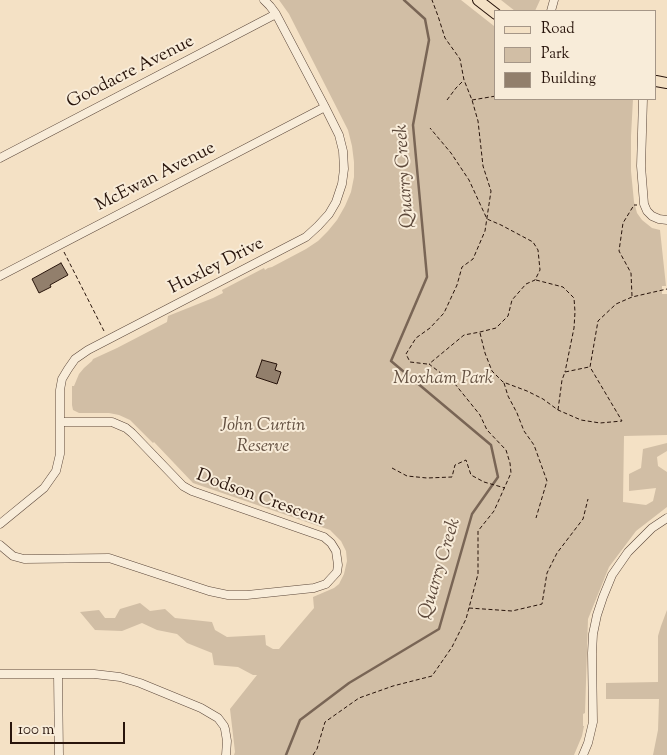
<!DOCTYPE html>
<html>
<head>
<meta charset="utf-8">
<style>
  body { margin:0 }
  #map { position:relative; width:667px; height:755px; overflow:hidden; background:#f4e1c5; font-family:"Sorts Mill Goudy",serif }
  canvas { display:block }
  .legend { position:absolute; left:494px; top:10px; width:162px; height:90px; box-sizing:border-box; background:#f8ecd9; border:1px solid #a59687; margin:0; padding:6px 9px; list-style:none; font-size:15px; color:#28140b }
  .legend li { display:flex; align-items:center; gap:10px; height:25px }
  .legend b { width:25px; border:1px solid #a59687 }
  .scale { position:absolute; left:10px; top:722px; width:115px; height:22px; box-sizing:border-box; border:2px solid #28140b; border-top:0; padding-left:6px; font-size:15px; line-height:18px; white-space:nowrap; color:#28140b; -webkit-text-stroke:4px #f8ecd9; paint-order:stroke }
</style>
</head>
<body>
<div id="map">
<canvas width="667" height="755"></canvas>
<ul class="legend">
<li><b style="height:6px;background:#f4e1c5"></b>Road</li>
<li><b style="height:14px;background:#d1bea5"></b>Park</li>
<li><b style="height:14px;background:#927f6c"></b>Building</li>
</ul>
<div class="scale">100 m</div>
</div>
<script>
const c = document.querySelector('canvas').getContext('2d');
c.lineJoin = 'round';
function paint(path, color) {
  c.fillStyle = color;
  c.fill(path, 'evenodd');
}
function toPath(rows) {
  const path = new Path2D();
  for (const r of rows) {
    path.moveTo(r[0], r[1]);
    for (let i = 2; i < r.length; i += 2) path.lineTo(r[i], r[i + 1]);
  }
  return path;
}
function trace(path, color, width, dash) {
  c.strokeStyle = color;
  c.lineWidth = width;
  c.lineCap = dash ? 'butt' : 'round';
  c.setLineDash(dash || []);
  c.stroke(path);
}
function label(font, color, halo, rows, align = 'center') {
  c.font = font + ' "Sorts Mill Goudy",serif';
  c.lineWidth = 4;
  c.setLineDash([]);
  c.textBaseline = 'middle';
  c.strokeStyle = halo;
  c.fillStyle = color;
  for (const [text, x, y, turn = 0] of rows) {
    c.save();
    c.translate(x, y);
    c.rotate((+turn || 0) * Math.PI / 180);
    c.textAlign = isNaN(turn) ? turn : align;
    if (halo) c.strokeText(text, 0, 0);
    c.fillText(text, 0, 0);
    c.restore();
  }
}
paint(toPath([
  [279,0,461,0,494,26,496,29,496,99,633,99,631,136,631,171,634,202,637,213,642,220,652,228,660,230,666,286,662,286,662,294,667,294,667,435,624,436,623,502,646,505,653,501,656,488,629,491,629,474,641,468,643,449,667,443,667,451,657,457,658,466,667,472,667,507,636,531,609,567,588,619,585,713,583,714,583,726,584,726,582,736,574,755,234,755,235,752,230,709,257,675,253,675,238,667,214,665,212,653,187,643,177,634,157,630,142,623,122,631,95,630,80,612,99,610,105,618,115,618,120,609,140,603,150,611,165,609,175,618,212,622,215,630,227,637,265,635,266,645,273,649,279,649,314,608,313,597,334,588,339,584,344,574,347,561,346,551,341,541,330,530,193,483,154,442,153,443,130,420,119,415,109,413,79,413,73,410,72,405,72,386,74,386,79,374,84,368,92,361,93,359,117,348,167,322,168,316,213,298,223,293,222,290,264,268,265,270,268,268,272,267,306,249,318,241,328,231,337,220,345,206,351,192,354,177,354,162,352,146,348,130,289,14],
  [501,0,540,0,535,11,515,11],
  [667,610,667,755,653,755,658,730,659,699,606,699,606,683,658,682,658,636,661,626]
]), '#d1bea5');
trace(toPath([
  [286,755,300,720,349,683,439,629,472,514,498,477,491,445,391,361,427,277,413,125,429,40,425,19,404,0]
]), '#796555', 2.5);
const building = toPath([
  [61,263,68,275,50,285,51,287,39,293,32,279,61,263],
  [262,360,277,364,275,370,281,372,277,384,256,377,262,360]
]);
paint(building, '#927f6c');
trace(building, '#28140b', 1);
const minor = toPath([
  [551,11,554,0],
  [643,99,641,166,644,204,647,211,652,216,659,219,667,220],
  [0,158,276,14],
  [0,276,325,107],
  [0,524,44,488,56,471,60,454,60,390,62,379,68,369,75,359,88,350,306,237,318,226,329,214,336,202,342,184,344,169,343,151,339,135,325,107,276,14,270,6,264,0],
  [0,545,13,556,24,559,109,558,209,591,228,595,247,595,314,588,326,584,337,572,338,565,336,551,331,543,324,537,192,491,183,486,132,433,126,428,112,422,60,422],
  [0,674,94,674,120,677,140,683,201,708,218,718,224,726,225,729,227,741,226,755],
  [58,674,59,755],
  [583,755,588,743,593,722,592,653,593,634,597,615,603,597,612,575,628,552,652,528,667,518]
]);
const major = toPath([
  [478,0,496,14],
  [656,81,667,83]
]);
trace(minor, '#5b473a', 9);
trace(major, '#28140b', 12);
trace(toPath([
  [447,100,456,88,463,81],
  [472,100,496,96],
  [64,252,105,333],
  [536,280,563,287,574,298,575,312,574,328,565,372],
  [632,296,631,273,619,251,623,223,634,205,637,205],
  [480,333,485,353,492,371,503,382,527,391,543,399,558,410,581,420,600,423,622,421,590,367,598,321,616,304,632,297,667,289],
  [427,364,410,362,406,354,416,338,430,328,444,313,457,285,462,267,473,259,485,231,491,191,483,166,478,121,472,100,464,80,460,59,445,38,438,16,432,0],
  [504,383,508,396,517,413,524,431,534,445,547,481,536,518],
  [558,410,562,380,565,372,589,367],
  [392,468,407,476,427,478,452,477,455,465,466,460,471,475,484,482,505,488],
  [469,608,512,611,542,604,547,573,557,553,583,519,588,499],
  [313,755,317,749,325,722,359,698,393,686,432,676,452,647,466,619,478,574,478,531,494,511,511,473,510,463,506,450,487,430,480,415,455,384,429,364,464,335,480,332,496,328,508,316,512,300,526,284,535,280,540,270,538,250,533,242,501,225,487,219,469,180,451,153,430,128]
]), '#28140b', 1, [4, 2.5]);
trace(minor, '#f8ecd9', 8);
trace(major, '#f4e1c5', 10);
label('18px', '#28140b', '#f8ecd9', [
  ["Goodacre Avenue",131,73,-27],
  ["McEwan Avenue",156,178,-27],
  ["Huxley Drive",217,267,-27],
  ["Dodson Crescent",260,499,20]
]);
label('italic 18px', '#635041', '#f8ecd9', [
  ["Moxham Park",443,380],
  ["John Curtin",263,427],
  ["Reserve",263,448]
]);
label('italic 19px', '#5e4a3c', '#f8ecd9', [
  ["Quarry Creek",406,176,-94],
  ["Quarry Creek",441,569,-73]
]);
</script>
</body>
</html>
